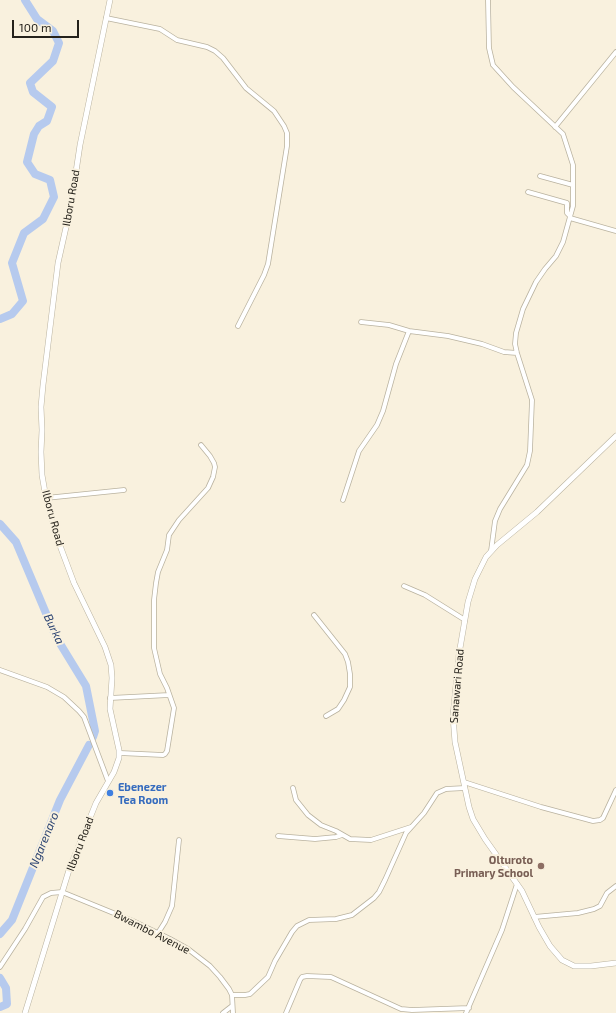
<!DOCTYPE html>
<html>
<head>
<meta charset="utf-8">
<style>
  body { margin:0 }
  #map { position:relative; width:616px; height:1013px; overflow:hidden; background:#f9f1de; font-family:"Exo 2",sans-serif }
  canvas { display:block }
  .scale { position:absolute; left:12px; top:20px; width:67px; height:18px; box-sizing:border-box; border:2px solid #25221b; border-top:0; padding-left:5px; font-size:12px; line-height:14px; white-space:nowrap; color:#25221b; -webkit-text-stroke:3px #f9f1de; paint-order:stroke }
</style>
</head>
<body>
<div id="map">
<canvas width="616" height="1013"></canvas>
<div class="scale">100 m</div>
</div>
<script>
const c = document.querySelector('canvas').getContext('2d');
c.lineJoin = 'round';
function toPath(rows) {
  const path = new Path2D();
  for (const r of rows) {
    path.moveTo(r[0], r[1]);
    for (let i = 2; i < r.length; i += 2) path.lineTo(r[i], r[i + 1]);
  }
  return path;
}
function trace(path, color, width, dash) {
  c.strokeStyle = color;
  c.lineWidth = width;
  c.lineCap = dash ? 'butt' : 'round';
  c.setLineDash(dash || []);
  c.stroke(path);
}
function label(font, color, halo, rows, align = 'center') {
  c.font = font + ' "Exo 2",sans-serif';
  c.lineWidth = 4;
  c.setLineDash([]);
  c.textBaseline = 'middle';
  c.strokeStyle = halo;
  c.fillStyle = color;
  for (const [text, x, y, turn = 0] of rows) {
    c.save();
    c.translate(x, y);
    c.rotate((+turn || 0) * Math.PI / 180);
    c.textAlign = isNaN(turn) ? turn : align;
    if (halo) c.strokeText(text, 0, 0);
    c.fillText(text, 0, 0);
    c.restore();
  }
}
trace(toPath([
  [0,319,12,314,23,301,12,263,24,233,43,219,54,197,50,180,35,174,27,162,34,134,39,126,47,121,52,107,33,92,30,83,53,61,59,43,53,31,37,19,25,0],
  [0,524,16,542,56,637,86,686,95,731,93,737],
  [0,934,12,920,60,800,89,745],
  [0,978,6,988,7,1004,0,1007]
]), '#b6caee', 8);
const minor = toPath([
  [488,0,489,48,493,65,513,87,563,134,573,165,573,206,563,242,556,256,545,269,536,282,523,309,516,333,515,344,517,353,532,400,530,451,527,465,500,509,495,521,491,551],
  [106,18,160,29,177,40,207,47,215,51,223,58,246,88,274,111,284,126,287,133,287,146,268,264,264,275,238,326],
  [555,127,616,52],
  [540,176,573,185],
  [528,192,567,203,567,213,570,216],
  [570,218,616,231],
  [361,322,389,325,409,331,448,336,482,344,504,352,517,353],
  [46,498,124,490],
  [343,500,359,451,377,425,383,411,396,364,409,331],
  [404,586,425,595,465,620],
  [314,615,345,654,348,662,350,674,350,687,344,700,338,709,326,716],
  [0,670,47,687,64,697,79,711,84,717,108,781],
  [110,698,169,695],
  [120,753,163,755,165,754,167,751,174,708,167,688,160,674,154,648,154,600,156,583,158,572,167,550,169,535,179,520,208,488,213,477,215,467,214,463,210,456,201,445],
  [464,782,541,807,593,821,600,820,603,818,616,790],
  [293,788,296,800,308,815,321,825,336,831,350,839,371,840,411,827],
  [278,836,315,839,336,837,342,835],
  [534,917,578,913,594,909,600,906,607,893,616,886],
  [158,933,165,922,172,906,179,840],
  [0,967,25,929,43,897,51,893,62,892,133,921,170,939,188,949,210,966,220,977,229,989,232,995,233,1013],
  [232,995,245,995,250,994,268,977,275,961,292,932,297,926,309,920,336,919,352,915,374,898,379,892,385,880,406,833,424,813,437,793,446,789,465,788],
  [223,1013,232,1006],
  [286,1013,300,980,302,977,307,976,331,977,401,1009,412,1010,469,1008],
  [466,1013,502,930,517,884]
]);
const tertiary = toPath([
  [616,436,537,512,497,545,486,557,475,579,468,602,459,654,453,716,455,742,469,807,473,819,485,839,522,891,539,927,550,946,562,960,574,966,591,966,616,963],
  [25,1013,69,870,96,803,114,772,119,758,119,750,110,709,112,678,111,665,105,647,74,583,56,535,46,498,42,475,41,452,42,430,41,407,43,385,58,263,71,205,80,145,110,0]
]);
trace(minor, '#b9b29f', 5.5);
trace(tertiary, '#b9b29f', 6);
trace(minor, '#fff', 4);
trace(tertiary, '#fff', 5);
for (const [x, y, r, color] of [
  [110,793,4,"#3f7fe0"],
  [541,866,4,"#8d6e63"]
]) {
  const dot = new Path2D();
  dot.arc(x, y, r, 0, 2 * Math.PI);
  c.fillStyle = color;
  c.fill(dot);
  trace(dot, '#f9f1de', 1.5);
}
label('11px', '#25221b', '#f9f1de', [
  ["Ilboru Road",71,198,-80],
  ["Ilboru Road",53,518,75],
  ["Sanawari Road",457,686,-85],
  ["Ilboru Road",80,844,-69],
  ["Bwambo Avenue",152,932,27]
]);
label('bold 11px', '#366cbe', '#f9f1de', [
  ["Ebenezer",118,787],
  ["Tea Room",118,800]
], 'left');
label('bold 11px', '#785e54', '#f9f1de', [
  ["Olturoto",533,860],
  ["Primary School",533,873]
], 'right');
label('italic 12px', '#2a4271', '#f9f1de', [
  ["Burka",54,629,65],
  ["Ngarenaro",44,840,-68]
]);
</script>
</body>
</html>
